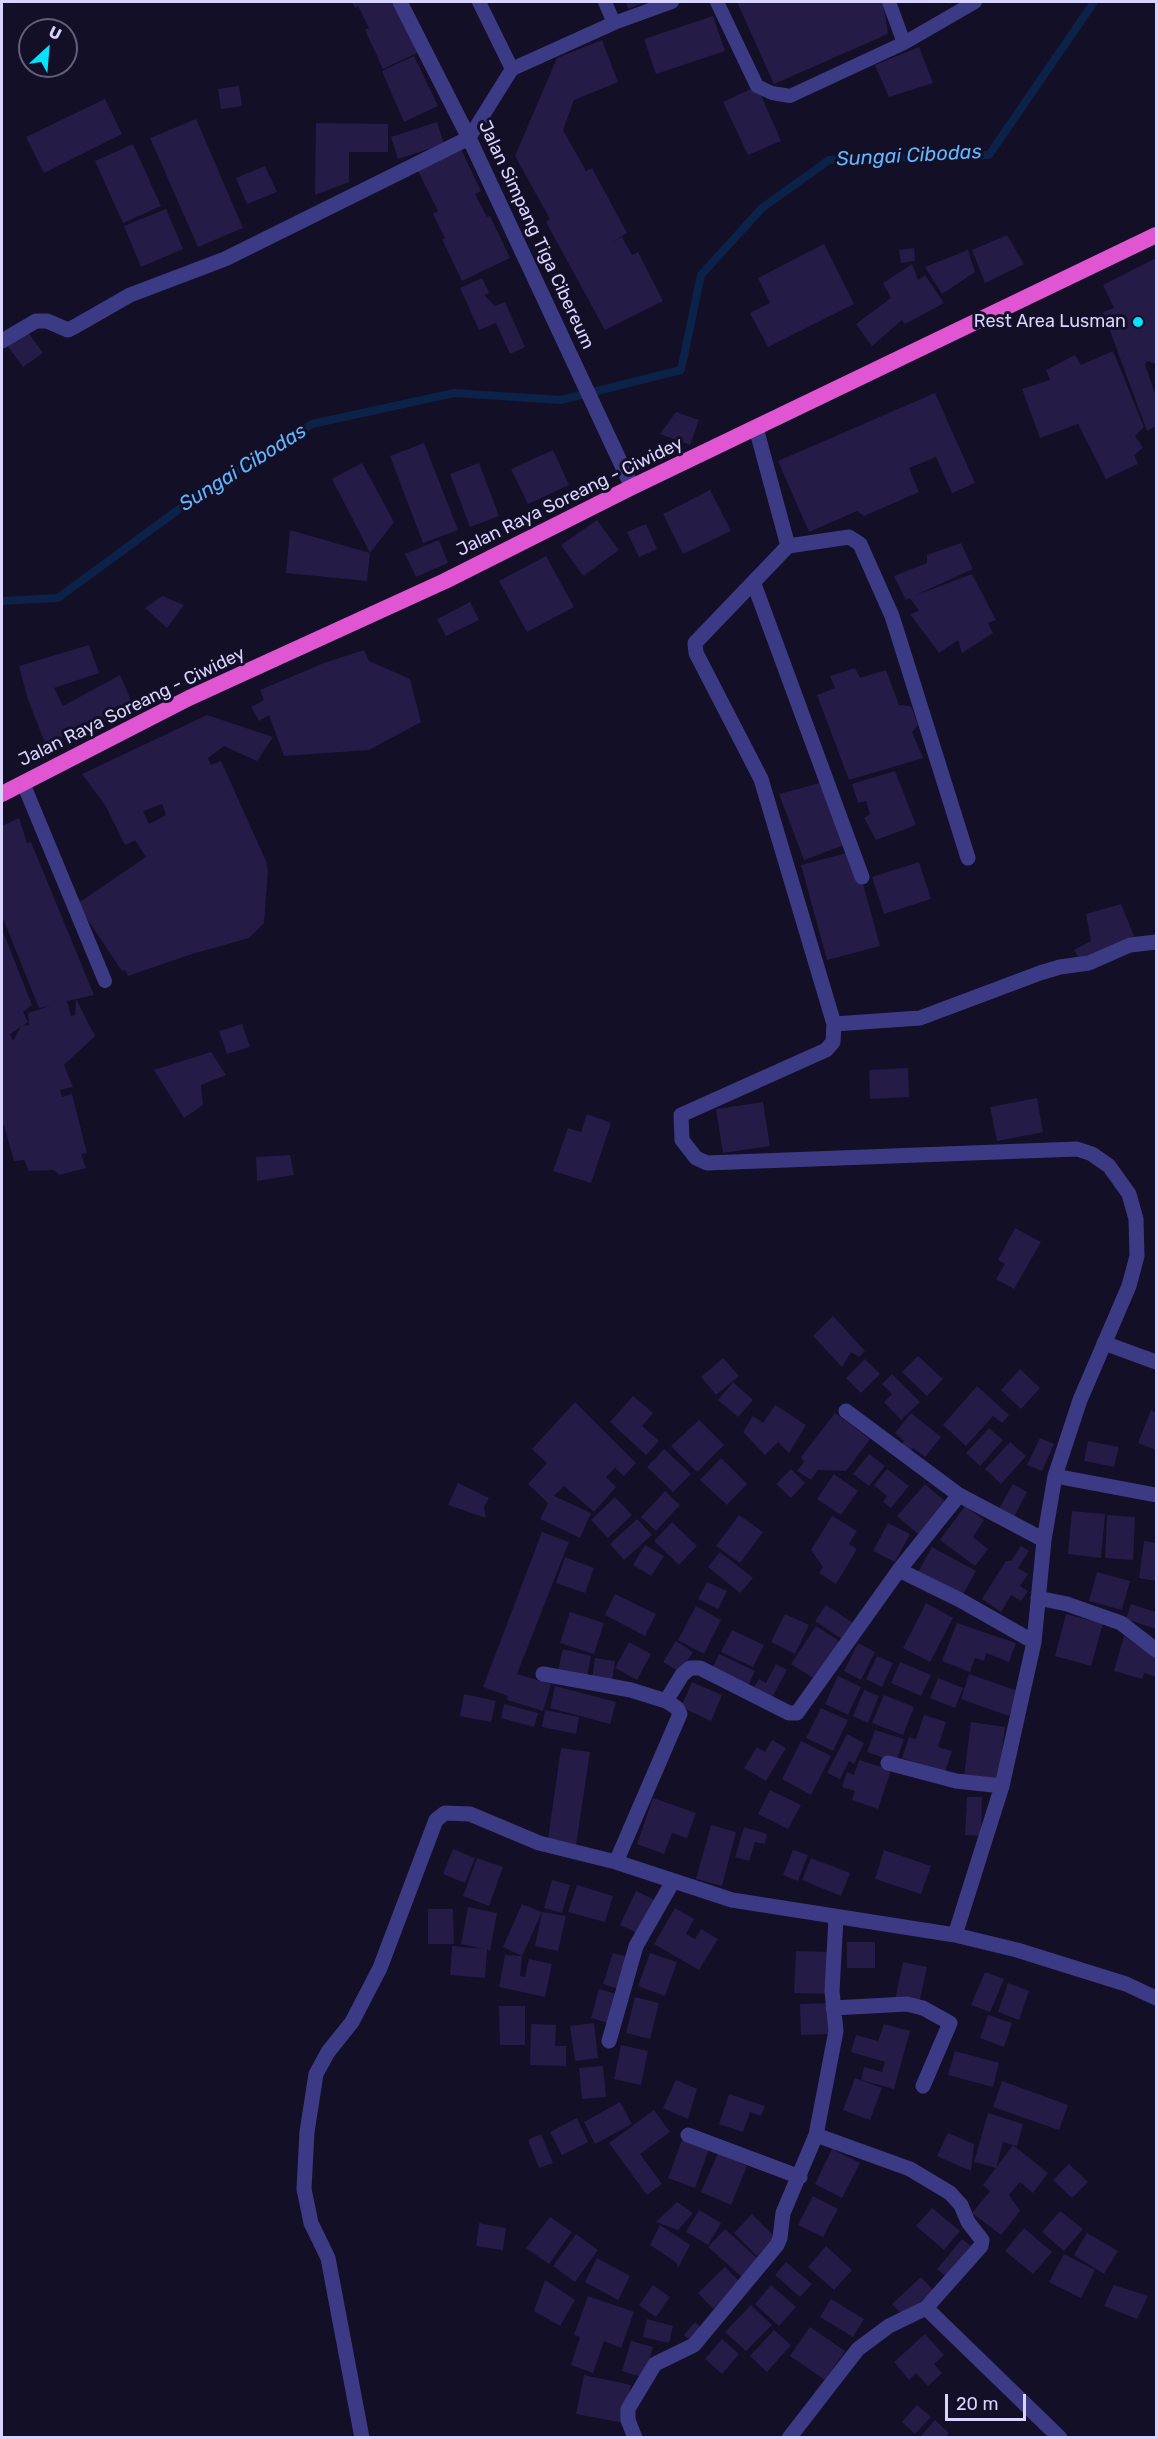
<!DOCTYPE html>
<html>
<head>
<meta charset="utf-8">
<style>
  body { margin:0 }
  #map { position:relative; width:1158px; height:2439px; overflow:hidden; background:#130f26; font-family:Rubik,sans-serif }
  canvas { display:block }
  .frame { position:absolute; inset:0; border:3px solid #d9d4ff; pointer-events:none }
  .north { position:absolute; left:18px; top:18px; width:60px; height:60px; box-sizing:border-box; background:#130f26; border:2px solid #625e7d; border-radius:50%; rotate:26deg; font-size:16px; font-weight:700; line-height:24px; text-align:center; color:#d9d4ff }
  .north::after { content:''; display:block; margin:auto; width:21px; height:27px; background:#00e5ff; clip-path:polygon(50% 0,100% 100%,50% 72%,0 100%) }
  .scale { position:absolute; left:945px; top:2394px; width:81px; height:27px; box-sizing:border-box; border:3px solid #d9d4ff; border-top:0; padding-left:8px; font-size:18px; line-height:21px; white-space:nowrap; color:#d9d4ff; -webkit-text-stroke:4px #130f26; paint-order:stroke }
</style>
</head>
<body>
<div id="map">
<canvas width="1158" height="2439"></canvas>
<div class="frame"></div>
<div class="north">U</div>
<div class="scale">20 m</div>
</div>
<script>
const c = document.querySelector('canvas').getContext('2d');
c.lineJoin = 'round';
function toPath(rows) {
  const path = new Path2D();
  for (const r of rows) {
    path.moveTo(r[0], r[1]);
    for (let i = 2; i < r.length; i += 2) path.lineTo(r[i], r[i + 1]);
  }
  return path;
}
function trace(path, color, width, dash) {
  c.strokeStyle = color;
  c.lineWidth = width;
  c.lineCap = dash ? 'butt' : 'round';
  c.setLineDash(dash || []);
  c.stroke(path);
}
function paint(path, color) {
  c.fillStyle = color;
  c.fill(path, 'evenodd');
}
function label(font, color, halo, rows, align = 'center') {
  c.font = font + ' Rubik,sans-serif';
  c.lineWidth = 6;
  c.setLineDash([]);
  c.textBaseline = 'middle';
  c.strokeStyle = halo;
  c.fillStyle = color;
  for (const [text, x, y, turn = 0] of rows) {
    c.save();
    c.translate(x, y);
    c.rotate((+turn || 0) * Math.PI / 180);
    c.textAlign = isNaN(turn) ? turn : align;
    if (halo) c.strokeText(text, 0, 0);
    c.fillText(text, 0, 0);
    c.restore();
  }
}
trace(toPath([
  [2,601,58,598,201,493,312,424,454,393,561,400,681,370,701,275,762,208,829,160,989,155,1094,2]
]), '#0c2248', 8);
paint(toPath([
  [352,2,394,2,419,52,383,69,365,30,369,28,358,6,355,8],
  [626,2,646,2,628,9],
  [737,2,883,2,888,34,774,84],
  [713,16,725,51,656,74,644,39],
  [602,40,618,82,574,100,563,130,586,171,592,168,627,233,611,243,622,237,632,255,638,252,663,301,605,330,546,222,550,219,515,156,557,58],
  [919,47,933,83,889,97,875,65],
  [414,56,438,106,404,122,382,71],
  [239,86,242,106,221,109,218,89],
  [757,86,781,141,748,155,723,102],
  [105,99,122,134,44,173,26,137],
  [196,119,243,228,198,247,150,138],
  [437,122,444,144,398,159,391,137],
  [316,123,388,124,388,152,349,152,349,182,315,195],
  [133,144,161,206,123,223,95,161],
  [460,147,481,191,475,194,487,217,490,216,510,258,462,281,442,239,445,238,433,214,438,211,417,169],
  [265,166,277,192,247,204,236,178],
  [166,209,183,249,141,267,124,226],
  [1007,235,1024,264,985,283,972,250],
  [824,244,854,304,768,347,750,313,770,303,758,278],
  [914,248,915,261,901,263,899,250],
  [968,250,975,272,942,294,925,267],
  [1156,258,1156,364,1147,361,1145,364,1156,397,1156,426,1147,431,1103,312,1114,308,1103,285],
  [912,264,918,280,925,275,944,303,905,324,902,320,872,346,856,324,891,298,883,283],
  [482,278,489,293,484,295,495,306,505,302,525,347,510,354,496,323,479,330,460,288],
  [27,331,43,353,23,367,7,345],
  [1113,351,1144,427,1135,436,1143,448,1134,455,1138,464,1106,479,1078,424,1040,438,1022,389,1050,380,1046,370,1075,355,1081,365],
  [935,393,975,483,952,493,936,457,909,468,919,492,864,516,857,511,809,532,778,461],
  [676,412,699,420,690,445,660,434],
  [424,443,458,530,423,543,390,456],
  [553,450,569,485,528,504,511,469],
  [362,463,394,522,370,553,332,479],
  [479,463,499,516,470,527,450,474],
  [710,490,731,531,683,554,663,514],
  [597,520,619,550,583,576,561,545],
  [646,524,657,549,639,557,627,532],
  [290,530,370,553,367,581,286,573],
  [439,540,448,563,416,577,405,554],
  [961,543,973,569,914,596,972,574,996,620,988,623,993,633,962,653,958,640,939,653,910,614,919,611,910,598,906,600,894,576,927,563,927,555],
  [546,556,574,607,527,632,499,581],
  [162,596,184,605,167,628,145,608],
  [470,602,479,620,446,636,437,619],
  [89,645,99,673,54,688,63,706,120,675,136,712,45,743,27,697,19,666],
  [364,650,369,661,410,679,421,722,369,750,284,756,269,715,259,721,251,707,264,700,260,690,324,663],
  [855,668,860,678,886,670,899,705,911,706,918,725,912,732,923,758,849,780,817,695,835,688,830,676],
  [207,715,273,737,257,761,224,746,208,758,211,765,221,761,266,861,268,871,264,923,249,938,192,954,128,976,125,970,122,971,77,904,146,857,135,840,125,845,105,805,82,774],
  [162,804,166,815,149,824,143,811],
  [895,771,916,825,876,840,864,818,870,814,866,801,858,803,852,784],
  [820,783,844,845,804,860,779,794],
  [19,818,27,843,31,842,94,995,76,999,95,1036,64,1065,73,1087,60,1090,62,1097,72,1094,87,1153,81,1154,86,1168,59,1175,54,1170,29,1171,24,1160,14,1161,4,1125,2,1126,2,929,32,1005,23,1012,28,1022,10,1034,13,1041,21,1026,29,1025,28,1013,50,1006,39,1008,2,916,2,826],
  [76,999,75,1015,71,1016,67,1001],
  [854,851,880,946,827,960,801,865],
  [919,862,931,899,884,914,872,877],
  [1121,904,1134,936,1080,960,1074,950,1091,941,1086,914],
  [242,1024,250,1047,227,1054,219,1031],
  [211,1052,226,1075,201,1085,203,1105,184,1118,154,1070],
  [908,1068,909,1097,870,1099,869,1070],
  [1037,1098,1043,1132,997,1141,990,1107],
  [763,1102,770,1146,723,1153,716,1109],
  [587,1114,611,1123,591,1183,553,1171,568,1128,581,1132],
  [290,1155,294,1175,257,1181,256,1157],
  [1015,1228,1041,1242,1014,1289,996,1279,1005,1264,998,1260],
  [833,1316,865,1351,859,1357,851,1352,842,1367,813,1336],
  [918,1356,943,1379,927,1396,902,1372],
  [723,1358,739,1376,716,1395,701,1377],
  [865,1359,880,1374,861,1393,846,1378],
  [1020,1369,1040,1388,1021,1409,1001,1390],
  [892,1374,920,1402,901,1420,884,1402,892,1394,882,1384],
  [733,1382,753,1400,738,1417,718,1400],
  [977,1386,1009,1415,1002,1423,993,1416,966,1446,943,1425],
  [633,1396,653,1413,642,1426,659,1441,646,1455,610,1422],
  [575,1402,636,1463,624,1476,615,1468,606,1477,616,1487,594,1512,564,1486,554,1496,591,1513,580,1538,540,1519,548,1503,528,1484,547,1463,532,1449],
  [775,1405,806,1425,789,1453,778,1442,765,1455,743,1432,753,1416,763,1423],
  [1151,1410,1156,1413,1156,1450,1138,1443],
  [835,1413,870,1439,846,1471,818,1470,811,1480,797,1471,804,1462,801,1457],
  [911,1413,941,1437,925,1457,913,1448,908,1453,900,1446,904,1441,895,1433],
  [699,1420,724,1445,697,1472,671,1446],
  [989,1428,1003,1440,980,1466,966,1453],
  [1040,1438,1054,1444,1042,1471,1027,1465],
  [1088,1441,1119,1447,1114,1467,1084,1461],
  [1010,1442,1026,1456,1001,1484,985,1469],
  [664,1449,691,1474,673,1492,647,1467],
  [869,1454,885,1466,869,1486,853,1474],
  [721,1458,747,1484,727,1505,700,1480],
  [791,1469,805,1483,791,1498,776,1484],
  [887,1469,909,1486,891,1508,883,1502,887,1496,874,1485],
  [834,1474,858,1491,841,1515,817,1499],
  [458,1483,489,1498,484,1507,486,1518,448,1505],
  [925,1484,946,1502,918,1534,897,1516],
  [1013,1484,1027,1492,1012,1521,997,1512],
  [665,1491,680,1505,656,1531,641,1517],
  [615,1497,632,1515,608,1538,591,1520],
  [965,1506,984,1520,973,1537,988,1549,975,1566,940,1540],
  [1072,1511,1105,1514,1101,1558,1068,1554],
  [739,1515,763,1532,740,1563,716,1546],
  [1107,1515,1135,1517,1133,1560,1105,1558],
  [832,1516,857,1531,849,1544,857,1549,836,1584,819,1573,823,1567,811,1550],
  [637,1519,652,1535,624,1560,610,1544],
  [672,1522,697,1546,679,1565,654,1541],
  [888,1523,910,1534,895,1562,873,1551],
  [542,1532,569,1542,517,1674,551,1684,543,1711,507,1700,508,1696,483,1687],
  [1144,1541,1156,1543,1156,1581,1139,1578],
  [645,1545,664,1556,651,1576,633,1565],
  [1021,1546,1029,1551,1018,1568,1028,1574,1020,1586,1028,1591,1021,1601,1011,1595,1001,1612,982,1599,1006,1561,1011,1561],
  [932,1547,976,1571,960,1600,916,1576],
  [720,1552,753,1578,740,1593,708,1567],
  [565,1557,594,1568,585,1593,556,1583],
  [1097,1572,1130,1581,1122,1610,1089,1601],
  [707,1582,727,1591,718,1609,698,1599],
  [615,1594,656,1614,645,1636,605,1615],
  [926,1603,953,1618,930,1662,903,1648],
  [1131,1604,1156,1612,1156,1629,1126,1619],
  [826,1605,856,1625,845,1641,815,1621],
  [696,1606,721,1620,704,1654,678,1640],
  [570,1612,604,1623,594,1654,560,1643],
  [785,1614,809,1625,795,1654,771,1642],
  [1066,1614,1103,1624,1091,1666,1055,1656],
  [957,1623,1016,1643,1009,1662,986,1653,984,1661,975,1658,970,1672,942,1661],
  [816,1626,841,1642,816,1680,791,1664],
  [732,1630,764,1645,753,1667,721,1652],
  [1124,1636,1147,1652,1156,1655,1156,1677,1144,1673,1142,1679,1114,1671],
  [676,1641,693,1652,680,1672,663,1662],
  [629,1642,651,1654,637,1680,615,1668],
  [858,1643,875,1652,861,1680,844,1671],
  [563,1649,591,1656,587,1677,558,1670],
  [719,1654,755,1671,747,1688,711,1671],
  [877,1656,893,1663,882,1687,866,1679],
  [595,1658,615,1661,612,1682,592,1679],
  [900,1662,931,1675,921,1696,891,1683],
  [776,1664,787,1670,771,1699,753,1689,759,1679,766,1683],
  [969,1674,1018,1691,1009,1716,961,1699],
  [838,1676,861,1687,848,1715,825,1704],
  [938,1678,963,1688,955,1708,930,1698],
  [692,1682,722,1695,711,1721,681,1707],
  [555,1686,616,1702,610,1724,550,1708],
  [864,1690,879,1696,868,1723,853,1716],
  [464,1694,496,1701,491,1722,460,1716],
  [884,1695,914,1707,903,1735,872,1723],
  [504,1704,538,1713,534,1727,501,1718],
  [821,1708,848,1720,833,1751,806,1738],
  [545,1710,579,1717,576,1734,542,1727],
  [924,1715,946,1722,938,1747,952,1751,945,1772,902,1758,909,1737,916,1739],
  [971,1722,1005,1727,998,1782,964,1777],
  [875,1730,904,1739,896,1762,867,1752],
  [847,1734,864,1743,854,1764,849,1761,840,1779,827,1773],
  [772,1740,786,1748,766,1781,744,1768,757,1747,765,1752],
  [801,1741,831,1756,811,1795,782,1779],
  [561,1748,590,1752,575,1852,548,1839],
  [859,1760,891,1770,878,1809,852,1800,855,1791,842,1787,847,1772,854,1775],
  [770,1790,801,1805,788,1829,758,1814],
  [967,1797,982,1797,981,1836,965,1835],
  [653,1798,696,1813,687,1838,672,1833,664,1854,637,1844],
  [711,1825,736,1832,722,1886,696,1879],
  [744,1827,767,1834,765,1844,755,1842,749,1861,735,1857],
  [453,1849,475,1858,465,1883,443,1874],
  [793,1850,808,1855,798,1881,783,1875],
  [884,1850,931,1866,921,1894,875,1879],
  [477,1858,503,1867,489,1906,463,1896],
  [811,1858,850,1873,841,1896,802,1880],
  [552,1880,570,1885,562,1913,544,1908],
  [577,1885,613,1896,605,1922,568,1912],
  [636,1891,655,1900,639,1934,620,1925],
  [522,1904,542,1912,522,1956,520,1976,525,1977,529,1959,552,1964,545,1997,499,1987,505,1955,522,1956,503,1947],
  [468,1907,497,1913,490,1951,487,1949,485,1978,450,1975,452,1946,484,1949,461,1944],
  [675,1908,694,1919,686,1934,695,1939,701,1929,718,1939,699,1970,654,1944],
  [428,1909,453,1909,454,1944,428,1944],
  [542,1912,566,1916,558,1951,535,1946],
  [847,1942,875,1942,875,1968,847,1968],
  [796,1951,829,1952,828,1994,794,1993],
  [613,1953,629,1957,619,1989,603,1984],
  [650,1953,677,1962,665,1996,638,1986],
  [903,1962,927,1967,919,2004,895,2000],
  [985,1972,1004,1979,990,2012,971,2005],
  [1008,1983,1029,1991,1019,2020,998,2012],
  [599,1989,616,1994,608,2023,591,2018],
  [635,1997,659,2003,650,2039,626,2033],
  [830,2003,831,2034,801,2035,800,2004],
  [499,2006,525,2006,525,2045,500,2045],
  [988,2015,1012,2023,1004,2047,980,2038],
  [594,2023,598,2058,575,2061,570,2026],
  [531,2024,556,2025,555,2046,566,2046,566,2066,530,2065],
  [884,2024,910,2031,894,2089,861,2080,864,2067,882,2072,885,2062,851,2052,856,2035,878,2041],
  [621,2045,648,2051,641,2085,614,2079],
  [955,2051,999,2063,993,2087,948,2075],
  [603,2066,606,2097,582,2099,579,2068],
  [855,2078,882,2088,870,2120,843,2110],
  [676,2080,697,2089,688,2119,663,2108],
  [1002,2081,1068,2105,1059,2130,993,2107],
  [729,2094,765,2106,761,2116,750,2112,743,2132,719,2124],
  [620,2102,632,2124,595,2144,584,2122],
  [654,2110,670,2132,640,2154,662,2184,647,2195,609,2143],
  [988,2113,1023,2124,1017,2146,1003,2142,996,2168,974,2162],
  [577,2118,588,2142,562,2155,550,2132],
  [948,2133,974,2144,971,2171,937,2156],
  [541,2134,553,2163,539,2168,528,2140],
  [682,2140,709,2149,695,2188,668,2178],
  [1013,2145,1048,2173,1033,2193,1020,2182,1009,2195,1020,2211,1001,2235,972,2213,990,2191,983,2185],
  [832,2149,860,2163,842,2198,815,2184],
  [718,2153,747,2166,731,2205,701,2192],
  [1069,2164,1088,2182,1072,2198,1053,2180],
  [813,2196,838,2209,823,2237,798,2225],
  [677,2202,693,2213,678,2230,656,2222],
  [932,2208,960,2231,944,2250,916,2226],
  [699,2210,721,2223,708,2245,686,2232],
  [1060,2211,1083,2229,1064,2251,1042,2232],
  [752,2214,776,2238,757,2256,734,2233],
  [550,2217,572,2232,549,2264,526,2248],
  [479,2223,506,2228,503,2250,476,2246],
  [660,2225,690,2245,678,2268,677,2263,650,2245],
  [1024,2228,1052,2252,1033,2274,1005,2251],
  [725,2229,758,2259,742,2277,708,2247],
  [1087,2233,1118,2251,1104,2274,1074,2255],
  [576,2234,598,2250,575,2282,553,2266],
  [962,2239,974,2248,948,2278,937,2269],
  [826,2246,852,2270,834,2290,808,2267],
  [1064,2254,1095,2270,1081,2298,1049,2282],
  [597,2258,630,2276,618,2300,585,2282],
  [786,2262,812,2284,800,2297,775,2275],
  [725,2267,741,2283,713,2309,698,2293],
  [921,2277,933,2290,905,2317,892,2304],
  [545,2280,575,2300,560,2326,534,2311],
  [653,2285,670,2297,656,2317,639,2305],
  [771,2285,796,2307,779,2326,755,2304],
  [1114,2285,1148,2296,1137,2319,1104,2306],
  [588,2296,634,2312,621,2348,604,2341,593,2373,571,2365,580,2337,574,2335],
  [831,2299,864,2319,853,2337,820,2317],
  [751,2305,772,2325,746,2351,725,2332],
  [647,2319,673,2326,669,2343,643,2337],
  [695,2322,704,2330,693,2343,684,2335],
  [810,2327,845,2351,825,2380,790,2356],
  [774,2330,791,2345,767,2372,750,2356],
  [925,2334,944,2355,934,2364,942,2373,928,2386,916,2373,909,2380,894,2362],
  [722,2339,739,2354,722,2374,705,2359],
  [631,2341,653,2347,644,2378,622,2371],
  [584,2375,631,2385,624,2423,576,2414],
  [917,2405,931,2417,915,2434,902,2422],
  [935,2420,949,2433,945,2438,919,2438]
]), '#241b47');
trace(toPath([
  [479,2,512,69],
  [605,2,614,23,672,2],
  [717,2,757,86,772,93,790,96,904,43,889,2],
  [904,43,975,2],
  [469,138,512,69,614,23],
  [23,783,105,981]
]), '#3d3a85', 14);
trace(toPath([
  [400,2,469,138,632,487],
  [2,341,36,321,47,321,68,330,74,327,130,295,225,259,469,138],
  [756,428,788,546,695,643,696,653,761,779,834,1024,833,1042,826,1050,681,1115,682,1140,696,1158,707,1163,1077,1149,1092,1154,1109,1166,1129,1194,1136,1219,1137,1256,1129,1286,1080,1400,1055,1476,1044,1540,1034,1642,1002,1786,955,1935],
  [788,546,849,537,860,544,892,616,968,858],
  [754,584,862,877],
  [834,1024,920,1018,1040,973,1060,967,1089,963,1130,945,1156,942],
  [1104,1343,1156,1362],
  [846,1411,959,1495,1044,1540],
  [1055,1476,1156,1495],
  [899,1570,960,1600,1034,1642],
  [1038,1598,1067,1604,1121,1623,1156,1650],
  [543,1674,631,1690,666,1701,677,1708,680,1714,616,1862],
  [666,1701,682,1675,690,1668,700,1668,789,1713,797,1713,899,1570,959,1495],
  [888,1763,956,1781,1002,1786],
  [833,2008,907,2004,923,2008,950,2023,923,2086],
  [609,2041,636,1946,672,1883],
  [688,2135,800,2177],
  [816,2135,910,2169,950,2193,961,2205,968,2222,982,2240,981,2246,926,2308,1060,2438],
  [362,2438,328,2258,311,2223,304,2189,307,2132,316,2074,328,2052,352,2022,380,1968,436,1820,445,1813,470,1814,539,1843,616,1862,732,1900,955,1935,1017,1950,1126,1984,1156,1998],
  [635,2438,628,2420,628,2409,655,2364,694,2345,777,2245,780,2238,783,2213,816,2135,836,2031,832,1991,836,1918],
  [789,2438,858,2349,889,2326,926,2308]
]), '#3d3a85', 15);
trace(toPath([
  [2,794,189,698,445,581,632,487,1156,235]
]), '#e055d1', 16);
for (const [x, y, r, color] of [
  [1138,322,6,"#00e5ff"]
]) {
  const dot = new Path2D();
  dot.arc(x, y, r, 0, 2 * Math.PI);
  c.fillStyle = color;
  c.fill(dot);
  trace(dot, '#130f26', 2);
}
label('18px', '#d9d4ff', '#130f26', [
  ["Jalan Simpang Tiga Cibereum",536,235,65],
  ["Jalan Raya Soreang - Ciwidey",570,497,-26],
  ["Jalan Raya Soreang - Ciwidey",132,707,-26]
]);
label('18px', '#d9d4ff', '#130f26', [
  ["Rest Area Lusman",1126,322]
], 'right');
label('italic 20px', '#62b6ff', '#130f26', [
  ["Sungai Cibodas",909,156,-3],
  ["Sungai Cibodas",243,468,-32]
]);
</script>
</body>
</html>
